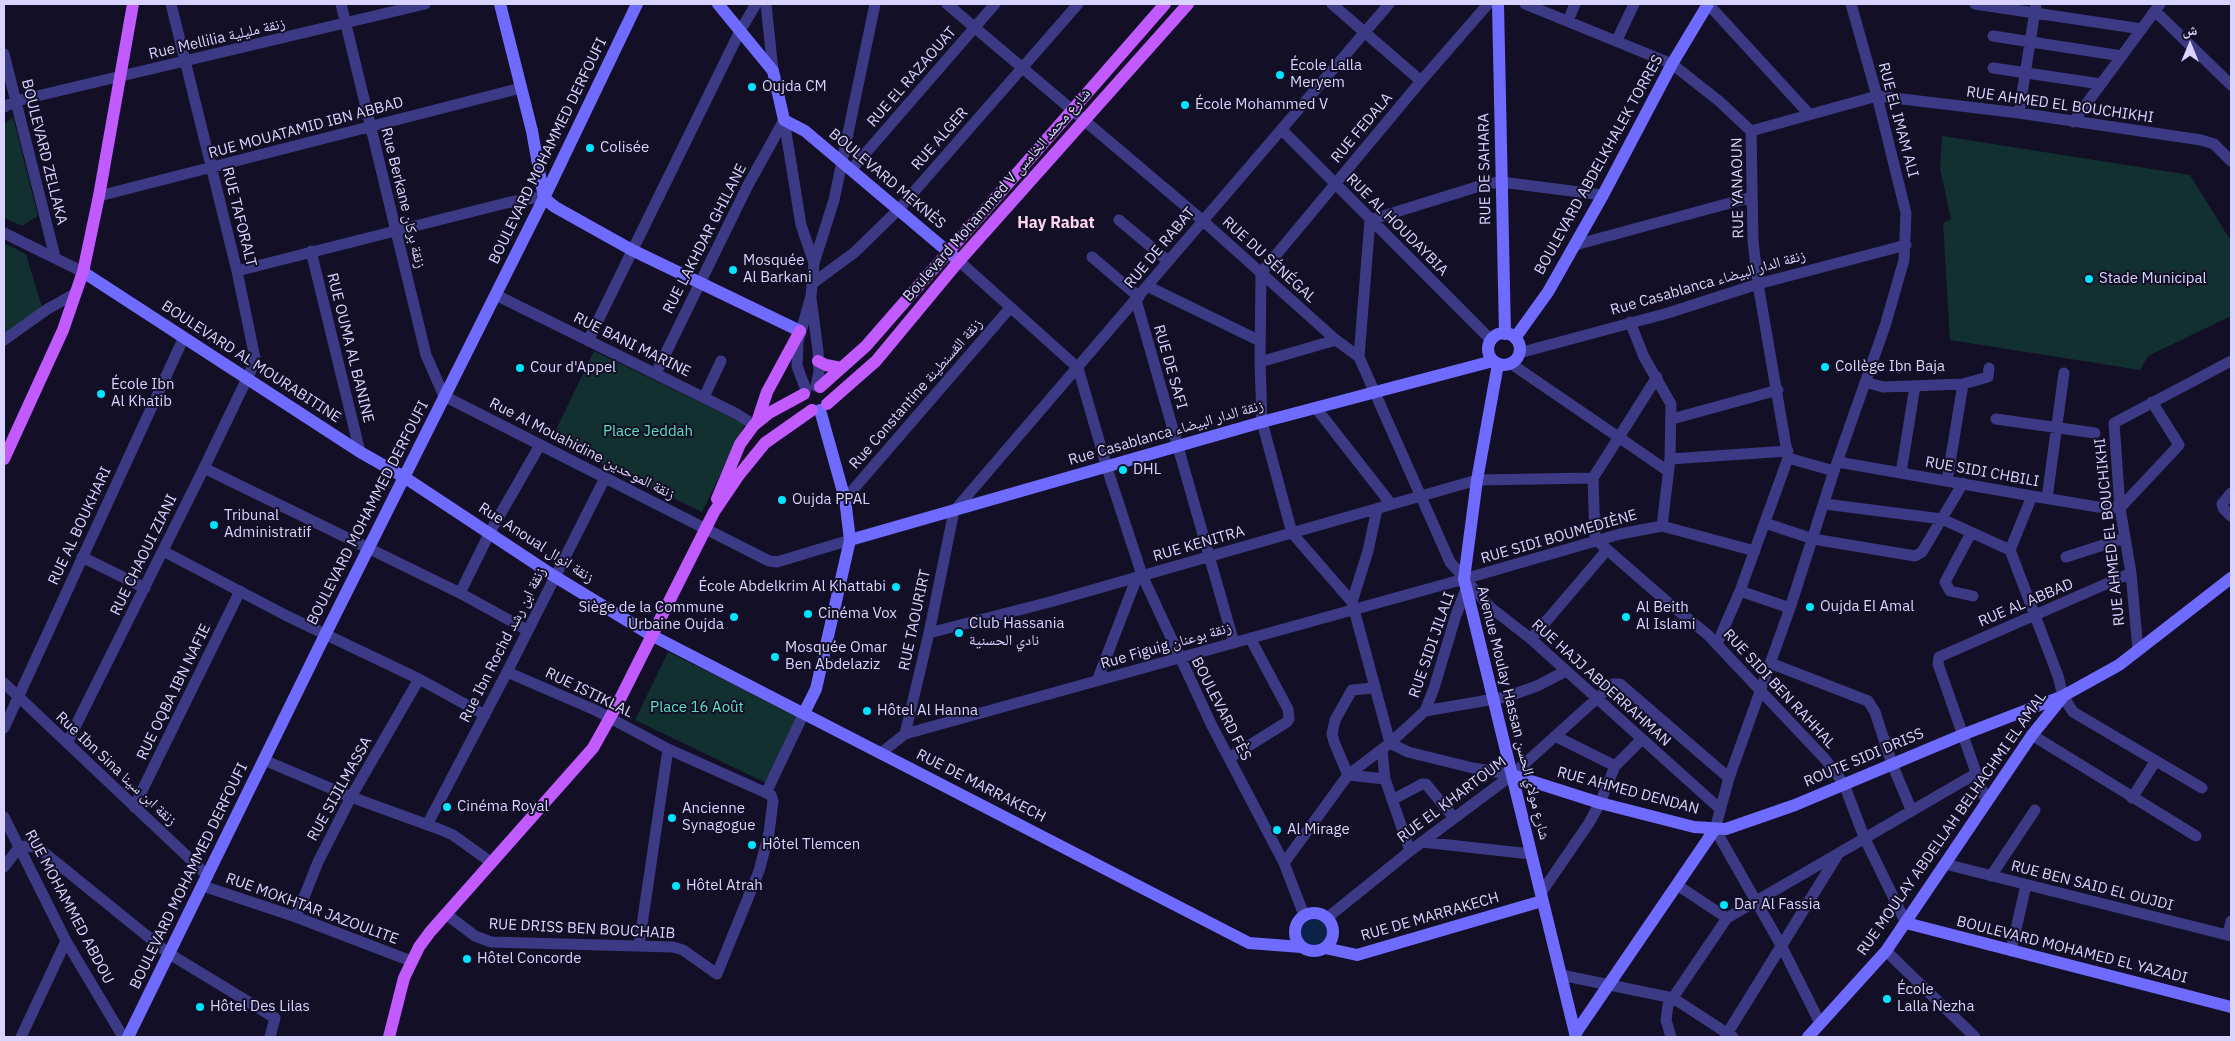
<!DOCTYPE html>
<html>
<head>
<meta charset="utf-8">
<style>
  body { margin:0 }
  #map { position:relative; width:2235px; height:1041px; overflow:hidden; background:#130f26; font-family:"IBM Plex Sans","Noto Naskh Arabic",sans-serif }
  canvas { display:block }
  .frame { position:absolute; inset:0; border:5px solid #d9d4ff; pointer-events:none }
  .north { position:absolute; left:2165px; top:20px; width:50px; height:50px; -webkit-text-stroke:4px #130f26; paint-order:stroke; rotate:0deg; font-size:14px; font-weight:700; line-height:20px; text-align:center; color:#d9d4ff }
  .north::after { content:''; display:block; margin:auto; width:18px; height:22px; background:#d9d4ff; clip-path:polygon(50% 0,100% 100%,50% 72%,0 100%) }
</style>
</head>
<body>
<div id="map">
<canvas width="2235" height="1041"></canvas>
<div class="frame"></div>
<div class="north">ش</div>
</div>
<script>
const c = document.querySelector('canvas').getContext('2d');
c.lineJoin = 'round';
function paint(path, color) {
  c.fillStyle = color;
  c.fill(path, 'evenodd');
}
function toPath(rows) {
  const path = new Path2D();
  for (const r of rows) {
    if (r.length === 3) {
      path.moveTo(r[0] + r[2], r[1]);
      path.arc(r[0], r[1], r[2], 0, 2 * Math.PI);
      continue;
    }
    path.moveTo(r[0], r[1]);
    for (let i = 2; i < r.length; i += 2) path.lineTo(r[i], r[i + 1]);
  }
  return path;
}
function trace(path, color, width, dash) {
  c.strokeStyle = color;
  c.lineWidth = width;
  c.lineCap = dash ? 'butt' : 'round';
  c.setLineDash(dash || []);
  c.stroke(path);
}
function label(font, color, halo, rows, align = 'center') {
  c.font = font + ' "IBM Plex Sans","Noto Naskh Arabic",sans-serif';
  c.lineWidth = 4;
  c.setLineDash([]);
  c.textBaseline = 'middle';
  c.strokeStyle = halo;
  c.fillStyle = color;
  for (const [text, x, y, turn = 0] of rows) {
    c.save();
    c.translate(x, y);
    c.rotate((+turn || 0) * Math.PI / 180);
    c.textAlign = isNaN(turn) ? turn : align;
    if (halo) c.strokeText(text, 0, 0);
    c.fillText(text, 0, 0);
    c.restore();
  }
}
paint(toPath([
  [13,117,38,216,22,226,4,218,4,124],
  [1942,136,2190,175,2231,241,2231,316,2148,356,2140,370,1950,340,1943,223,1951,219,1940,168],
  [4,243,26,254,42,307,4,335],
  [594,351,745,424,702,512,551,440],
  [668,652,799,716,766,783,635,720]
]), '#12302f');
paint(toPath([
  [1315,933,14]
]), '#0c2248');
trace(toPath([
  [341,4,426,355,444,396,769,561,777,562,850,540],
  [766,4,773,71],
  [947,4,1202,220,1336,340,1359,357,1450,562,1490,607,1531,639,1719,808],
  [1332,4,1421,81],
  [1525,4,1672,64,1719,101,1751,131],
  [1708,4,1809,114],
  [1975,4,2142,29],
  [2155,11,2231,85],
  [1568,21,1575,4],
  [1993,36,2122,56],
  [1617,40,1634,4],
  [4,54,55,257],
  [1993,68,2101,84],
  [4,107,16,101,425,4],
  [2019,113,2036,4],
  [784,120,801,225,814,263],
  [2073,122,2160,4],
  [1282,130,1491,340],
  [1751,131,1877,96,2019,113,2201,140,2214,144,2231,161],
  [851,170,995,4],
  [99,196,521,88],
  [1119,220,1168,261],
  [4,233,83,272],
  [1575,245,1752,197],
  [311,251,360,452],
  [1092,257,1139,297],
  [959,261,1078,368,1107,468,1142,575,1212,726,1284,863,1304,915],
  [237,271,506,203,533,198,544,198],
  [813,283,855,252,898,210,1078,4],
  [1147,286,1260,341],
  [496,295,737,414,754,425],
  [811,298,818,351,819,372,816,386],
  [1136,300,1234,643],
  [1630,322,1644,357,1671,404,1670,459,1662,526],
  [4,340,46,310,76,293],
  [588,341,740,31,756,4],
  [1519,353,1668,313,1758,284,1906,245],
  [1359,357,1370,220,1486,184,1501,182,1603,195],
  [1260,362,1336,340],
  [1510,363,1668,471],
  [656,373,747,187,784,120],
  [1657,377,1593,478,1595,539,1665,600,1708,635,1825,759,1844,784,1864,837,1906,923],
  [1865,382,1883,387,1963,384,1988,377,1989,368],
  [806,390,797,366,798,342,811,296,814,263,834,200,875,4],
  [704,397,721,361],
  [1316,408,1391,504],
  [1672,419,1778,390],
  [1996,419,2095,433],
  [1788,458,1834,471],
  [1670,459,1788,451],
  [1838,462,2032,496,2098,507,2120,508,2179,445,2152,402],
  [204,468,460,593,527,630],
  [1901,473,1915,386],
  [1947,481,1963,384],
  [2231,493,2222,504,2223,508,2231,516],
  [2047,498,2064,373],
  [845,499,1010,308],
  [1825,504,1942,519,2010,550],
  [1765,523,1813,539,1915,556,1922,552,1963,483],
  [1971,533,1945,582,1950,591,1973,596],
  [2010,550,2058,676,2063,696,2073,712,2202,788],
  [2010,550,2032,496],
  [163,551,287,616,419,679,485,715],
  [82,557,145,588],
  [2066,557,2125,538],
  [1740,591,1790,608],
  [460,593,490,532,540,445],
  [1352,602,1368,551,1377,509],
  [929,633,1050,602,1477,480,1593,478],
  [1531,639,1607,550],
  [1717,644,1740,591,1788,458,1758,284,1753,241,1751,131],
  [2138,650,2131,573,2120,508,2114,423,2231,361],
  [1770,663,1868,701,1875,712,1892,764,1911,809],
  [1097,681,1137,577],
  [4,683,208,876],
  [1374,688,1352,690,1335,720,1332,734,1334,742,1348,775,1385,779],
  [1425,711,1506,697,1537,686,1566,671],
  [4,728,184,337],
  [905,734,929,633,954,511,1389,4],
  [2032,735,2196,836],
  [1555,736,1615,766],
  [67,743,204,468,254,364,255,358,237,271,171,4],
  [1390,743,1352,602,1292,533,1262,422,1260,362,1261,273,1421,81,1488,4],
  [1390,743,1408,752,1473,768,1512,775],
  [1382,750,1385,779,1410,851],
  [881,753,905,734,1464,579,1620,534,1662,526,1755,551],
  [1229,758,1287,722,1289,719,1288,709,1250,638],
  [264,760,351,797,439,829,453,835,492,863],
  [766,793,804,713],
  [2132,798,2155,762],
  [1392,800,1422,784,1426,784,1454,818],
  [1986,801,1938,664,1939,657,2131,573],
  [134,807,240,591],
  [4,817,66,941,123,1037],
  [427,825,507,672,605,478],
  [1422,842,1531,854],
  [20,846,36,847,41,850,168,953,275,1018,270,1037],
  [1284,863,1348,775,1390,743,1425,711,1434,688,1456,615,1466,589],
  [1945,864,2231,936],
  [4,867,20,846],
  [1991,876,2035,810],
  [1677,885,1727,918],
  [203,886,296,917,411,961],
  [1541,893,1589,823,1600,803,1615,766,1642,739],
  [446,914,475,936,491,942,673,947,683,950,717,974,759,871,769,833,773,801,771,795,668,749,595,710,507,672],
  [296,917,318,862,351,797,419,679],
  [1327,918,1410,851,1512,775,1613,684,1620,684,1729,778],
  [2228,935,2231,921],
  [639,945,668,749],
  [1886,951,1975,1037],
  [2011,951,2026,885],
  [1561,975,1673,998,1733,1037],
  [1820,1023,1782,947,1715,829,1729,778,1790,608,1834,471,1885,326,1904,260,1906,213,1877,96,1851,4],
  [21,1037,66,941],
  [1671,1037,1666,1020,1668,1005,1727,918,1977,773],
  [1725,1037,1837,856]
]), '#3d3a85', 11);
trace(toPath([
  [500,4,532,131,544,198,555,207,632,250,800,331],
  [718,4,773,71,784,120,805,131,959,261],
  [1498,4,1505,334],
  [83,272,360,452,404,477,554,576,651,635,1249,943,1301,947],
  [1504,349,16],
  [1515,338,1548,292,1603,195,1672,64,1708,4],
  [1498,364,1477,480,1464,579,1576,1037],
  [850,540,1262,422,1493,361],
  [804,713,816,689,850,540,845,499,820,410],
  [1512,775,1600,803,1694,827,1726,829,1795,805,1962,735,2063,696,2119,665,2231,578],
  [1314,932,19],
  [1906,923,2231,1007],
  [1325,948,1357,955,1542,901],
  [1575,1034,1715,829],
  [128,1037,326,633,542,202,637,4],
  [1808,1037,1886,951,2032,735,2062,698]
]), '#6f6bff', 12);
trace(toPath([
  [818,361,826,365,841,368],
  [820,387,866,346,1165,4],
  [827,404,876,361,959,261,1188,4],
  [757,422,767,392,800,331],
  [4,459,63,330,83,272,99,196,133,4],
  [717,499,740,444,754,425,769,413,804,394],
  [389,1037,404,978,419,947,430,932,593,748,617,705,714,512,739,475,765,443,812,410]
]), '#c25bff', 12);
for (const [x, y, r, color] of [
  [1280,75,5,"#00e5ff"],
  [752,87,5,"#00e5ff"],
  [1185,105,5,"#00e5ff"],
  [590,148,5,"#00e5ff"],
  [733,270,5,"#00e5ff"],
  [2089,279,5,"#00e5ff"],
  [1825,367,5,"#00e5ff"],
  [520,368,5,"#00e5ff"],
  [101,394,5,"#00e5ff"],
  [1123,470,5,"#00e5ff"],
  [782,500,5,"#00e5ff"],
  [214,525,5,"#00e5ff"],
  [896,587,5,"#00e5ff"],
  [1810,607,5,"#00e5ff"],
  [808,614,5,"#00e5ff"],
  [734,617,5,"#00e5ff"],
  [1626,617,5,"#00e5ff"],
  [959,633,5,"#00e5ff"],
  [775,657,5,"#00e5ff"],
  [867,711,5,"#00e5ff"],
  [447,807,5,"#00e5ff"],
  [672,818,5,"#00e5ff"],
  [1277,830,5,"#00e5ff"],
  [752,845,5,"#00e5ff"],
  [676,886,5,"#00e5ff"],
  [1724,905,5,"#00e5ff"],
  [467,959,5,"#00e5ff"],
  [1887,999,5,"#00e5ff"],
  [200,1007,5,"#00e5ff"]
]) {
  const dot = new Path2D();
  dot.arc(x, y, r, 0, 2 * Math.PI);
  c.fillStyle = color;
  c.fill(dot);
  trace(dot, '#130f26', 2);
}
label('15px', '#d9d4ff', '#130f26', [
  ["Rue Mellilia زنقة مليلية",217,39,-13],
  ["RUE EL RAZAOUAT",912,77,-49],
  ["RUE AHMED EL BOUCHIKHI",2060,105,8],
  ["RUE EL IMAM ALI",1898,120,75],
  ["RUE MOUATAMID IBN ABBAD",306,128,-15],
  ["RUE FEDALA",1362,128,-50],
  ["RUE ALGER",940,139,-49],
  ["BOULEVARD MOHAMMED DERFOUFI",548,151,-64],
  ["BOULEVARD ZELLAKA",44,152,76],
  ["BOULEVARD ABDELKHALEK TORRES",1599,165,-61],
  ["RUE DE SAHARA",1485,169,-91],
  ["BOULEVARD MEKNÈS",887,179,40],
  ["RUE YANAOUN",1738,188,-91],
  ["Boulevard Mohammed V شارع محمد الخامس",997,195,-49],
  ["Rue Berkane زنقة بركان",403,198,76],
  ["RUE TAFORALT",239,217,76],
  ["RUE AL HOUDAYBIA",1397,225,45],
  ["RUE LAKHDAR GHILANE",705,239,-63],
  ["RUE DE RABAT",1160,248,-50],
  ["RUE DU SÉNÉGAL",1269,260,42],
  ["Rue Casablanca زنقة الدار البيضاء",1708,283,-16],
  ["RUE BANI MARINE",632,345,26],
  ["RUE OUMA AL BANINE",350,348,76],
  ["BOULEVARD AL MOURABITINE",251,362,33],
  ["RUE DE SAFI",1170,367,74],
  ["Rue Constantine زنقة القسنطينة",916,394,-49],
  ["Rue Casablanca زنقة الدار البيضاء",1166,433,-16],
  ["Rue Al Mouahidine زنقة الموحدين",582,449,27],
  ["RUE SIDI CHBILI",1982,472,10],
  ["BOULEVARD MOHAMMED DERFOUFI",368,513,-63],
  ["RUE AL BOUKHARI",80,526,-65],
  ["RUE AHMED EL BOUCHIKHI",2110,532,-96],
  ["RUE SIDI BOUMEDIÈNE",1559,537,-16],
  ["Rue Anoual زنقة انوال",536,543,33],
  ["RUE KENITRA",1199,544,-16],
  ["RUE CHAOUI ZIANI",144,555,-64],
  ["RUE AL ABBAD",2026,603,-23],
  ["RUE TAOURIRT",915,620,-78],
  ["Rue Ibn Rochd زنقة ابن رشد",503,645,-63],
  ["RUE SIDI JILALI",1432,645,-71],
  ["Rue Figuig زنقة بوعنان",1166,646,-16],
  ["RUE HAJJ ABDERRAHMAN",1601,683,42],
  ["RUE SIDI BEN RAHHAL",1779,689,47],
  ["RUE OQBA IBN NAFIE",174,692,-64],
  ["RUE ISTIKLAL",589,693,26],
  ["BOULEVARD FÈS",1221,709,63],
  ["Avenue Moulay Hassan شارع مولاي الحسن",1513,713,76],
  ["ROUTE SIDI DRISS",1864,758,-23],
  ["Rue Ibn Sina زنقة ابن سينا",116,769,43],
  ["RUE DE MARRAKECH",981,786,27],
  ["RUE SIJILMASSA",340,789,-61],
  ["RUE AHMED DENDAN",1628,791,15],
  ["RUE EL KHARTOUM",1452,800,-37],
  ["RUE MOULAY ABDELLAH BELHACHMI EL AMAL",1952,824,-55],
  ["BOULEVARD MOHAMMED DERFOUFI",189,876,-64],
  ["RUE BEN SAID EL OUJDI",2092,886,14],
  ["RUE MOHAMMED ABDOU",69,907,62],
  ["RUE MOKHTAR JAZOULITE",312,909,20],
  ["RUE DE MARRAKECH",1430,917,-16],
  ["RUE DRISS BEN BOUCHAIB",582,929,3],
  ["BOULEVARD MOHAMED EL YAZADI",2072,950,14]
]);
label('15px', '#d9d4ff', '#130f26', [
  ["École Lalla",1290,66],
  ["Meryem",1290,83],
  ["Oujda CM",762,87],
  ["École Mohammed V",1195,105],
  ["Colisée",600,148],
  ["Mosquée",743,261],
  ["Al Barkani",743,278],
  ["Stade Municipal",2099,279],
  ["Collège Ibn Baja",1835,367],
  ["Cour d'Appel",530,368],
  ["École Ibn",111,385],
  ["Al Khatib",111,402],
  ["DHL",1133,470],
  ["Oujda PPAL",792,500],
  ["Tribunal",224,516],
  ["Administratif",224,533],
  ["École Abdelkrim Al Khattabi",886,587,"right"],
  ["Oujda El Amal",1820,607],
  ["Siège de la Commune",724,608,"right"],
  ["Urbaine Oujda",724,625,"right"],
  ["Al Beith",1636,608],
  ["Al Islami",1636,625],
  ["Cinéma Vox",818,614],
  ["Club Hassania",969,624],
  ["نادي الحسنية",969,641],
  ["Mosquée Omar",785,648],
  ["Ben Abdelaziz",785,665],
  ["Hôtel Al Hanna",877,711],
  ["Cinéma Royal",457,807],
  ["Ancienne",682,809],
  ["Synagogue",682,826],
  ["Al Mirage",1287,830],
  ["Hôtel Tlemcen",762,845],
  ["Hôtel Atrah",686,886],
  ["Dar Al Fassia",1734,905],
  ["Hôtel Concorde",477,959],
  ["École",1897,990],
  ["Lalla Nezha",1897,1007],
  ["Hôtel Des Lilas",210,1007]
], 'left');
label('15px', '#5fe0c0', '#130f26', [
  ["Place Jeddah",648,432],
  ["Place 16 Août",697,708]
]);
label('bold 16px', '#ffd6f0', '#130f26', [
  ["Hay Rabat",1056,223]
]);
</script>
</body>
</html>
